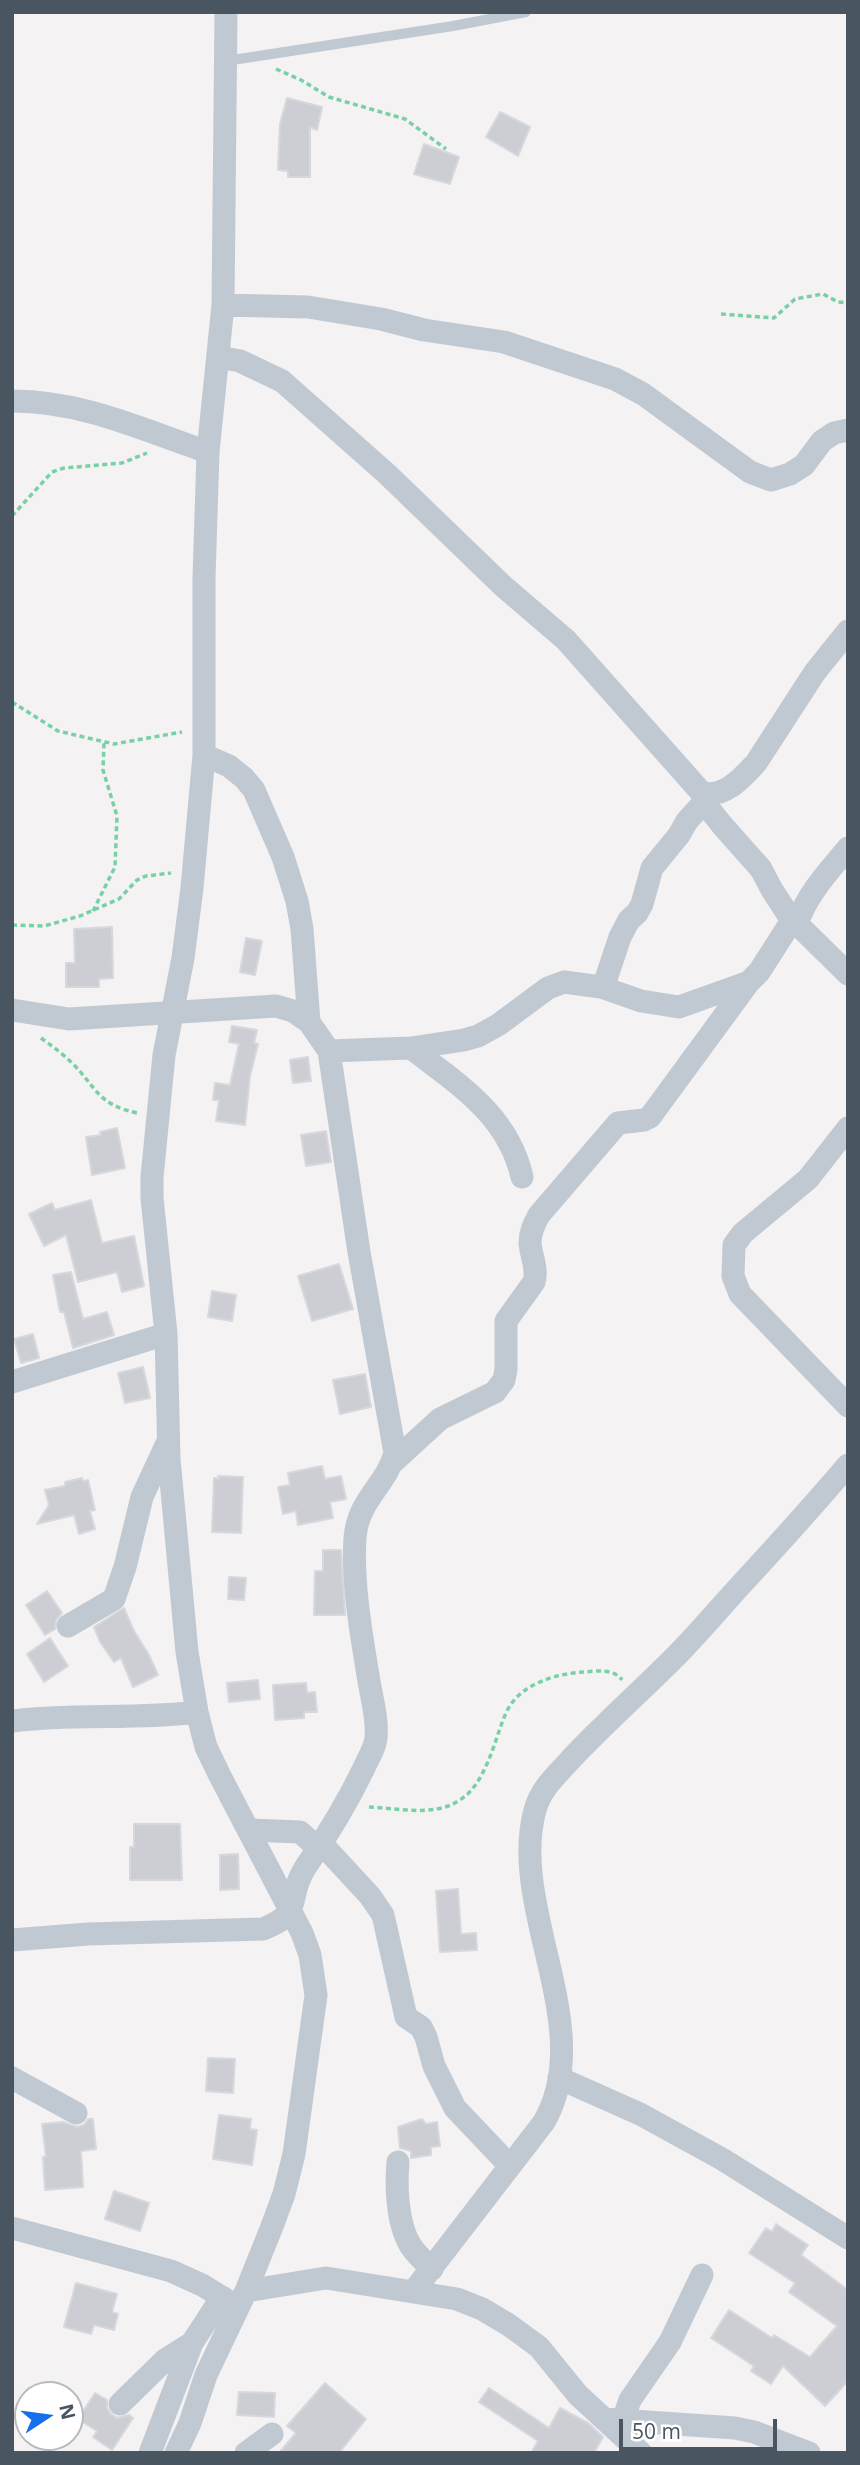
<!DOCTYPE html>
<html>
<head>
<meta charset="utf-8">
<style>
  body { margin:0 }
  #map { position:relative; width:860px; height:2465px; overflow:hidden; background:#f4f2f2; font-family:"Open Sans",sans-serif }
  canvas { display:block }
  .frame { position:absolute; inset:0; border:14px solid #495561; pointer-events:none }
  .north { position:absolute; left:14px; top:2381px; width:70px; height:70px; box-sizing:border-box; background:#fff; border:2px solid #b6bbc0; border-radius:50%; rotate:77deg; font-size:19px; font-weight:700; line-height:28px; text-align:center; color:#495561 }
  .north::after { content:''; display:block; margin:auto; width:24px; height:32px; background:#1670eb; clip-path:polygon(50% 0,100% 100%,50% 72%,0 100%) }
  .scale { position:absolute; left:619px; top:2419px; width:158px; height:32px; box-sizing:border-box; border:4px solid #495561; border-top:0; padding-left:9px; font-size:21px; line-height:24px; white-space:nowrap; color:#495561; -webkit-text-stroke:5px #fff; paint-order:stroke }
</style>
</head>
<body>
<div id="map">
<canvas width="860" height="2465"></canvas>
<div class="frame"></div>
<div class="north">N</div>
<div class="scale">50 m</div>
</div>
<script>
const context = document.querySelector('canvas').getContext('2d');
context.lineJoin = 'round';
function fillPath(path, color) { context.fillStyle = color; context.fill(path, 'evenodd'); }
function trace(path, color, width, dash) { context.strokeStyle = color; context.lineWidth = width; context.lineCap = dash ? 'butt' : 'round'; context.setLineDash(dash || []); context.stroke(path); }
const building = new Path2D(`
  M287 98 322 107 317 130 310 127V177H288V171L278 170 280 124Z
  M500 112 530 127 518 156 486 137Z
  M424 144 459 157 450 184 414 174Z
  M112 927 113 978 99 979V987H66V963H75L74 929Z
  M246 938 262 941 255 975 240 972Z
  M232 1026 257 1030 254 1043 258 1044 250 1076 245 1125 216 1121 219 1100H213L215 1083 230 1085 239 1044 229 1042Z
  M308 1057 311 1081 293 1083 290 1060Z
  M117 1128 125 1168 92 1175 86 1137 101 1135 100 1132Z
  M326 1131 331 1162 306 1166 301 1135Z
  M91 1200 102 1243 134 1236 144 1286 122 1292 117 1272 78 1282 66 1235 44 1246 29 1214 52 1203 55 1210Z
  M339 1264 353 1309 312 1321 298 1276Z
  M71 1272 83 1319 107 1312 114 1335 73 1348 64 1312H60L53 1275Z
  M212 1291 236 1295 232 1321 208 1317Z
  M33 1334 39 1358 21 1363 14 1339Z
  M143 1367 150 1398 125 1403 118 1373Z
  M365 1374 371 1407 340 1414 333 1380Z
  M322 1466 325 1479 341 1476 346 1499 330 1502 333 1518 298 1525 296 1511 283 1514 278 1487 290 1485 288 1473Z
  M218 1476 243 1477 241 1533 212 1532 214 1478 219 1479Z
  M82 1478 83 1481 88 1480 95 1510 90 1511 95 1529 79 1534 74 1515 37 1524 49 1505 45 1490 65 1486V1482Z
  M323 1550H341L345 1615H314L315 1571H323Z
  M229 1577 246 1578 244 1600 228 1599Z
  M47 1591 62 1613 56 1620 55 1629 45 1635 26 1605Z
  M124 1608 134 1631 149 1655 158 1675 133 1687 121 1658 114 1662 100 1642 94 1627Z
  M50 1638 68 1666 44 1682 27 1654Z
  M258 1680 260 1699 229 1702 227 1683Z
  M306 1683 307 1693 315 1692 317 1712H304V1718L275 1720 273 1685Z
  M134 1824H180L182 1880H130V1847H134Z
  M238 1854 239 1889 220 1890V1855Z
  M458 1889 461 1934 476 1933 477 1950 440 1952 436 1891Z
  M208 2058 235 2059 233 2093 206 2091Z
  M219 2115 251 2119 250 2129 257 2130 252 2165 213 2159Z
  M88 2119H93L96 2149 81 2151 83 2187 45 2190 43 2157H46L42 2124 63 2122 77 2127 84 2125Z
  M422 2119 426 2124 437 2122 440 2146 431 2147V2155L411 2158V2151L400 2148 398 2127Z
  M114 2191 149 2203 140 2231 105 2219Z
  M776 2224 808 2245 801 2255 848 2290V2381L825 2406 783 2366 771 2384 751 2371 754 2366 711 2338 729 2310 772 2338 774 2335 810 2357 837 2326 789 2292 795 2283 749 2253 766 2228 772 2232Z
  M76 2283 117 2294 112 2312 118 2314 114 2330 94 2325 91 2334 64 2327Z
  M325 2383 366 2419 339 2453H279L296 2433 287 2426Z
  M489 2388 549 2428 560 2408 588 2423 603 2437 594 2453H531L538 2441 479 2402Z
  M239 2392 275 2393 274 2417 237 2415Z
  M95 2393 107 2400V2408L111 2414 117 2418 129 2415 133 2418 112 2450 93 2437 97 2431 78 2419Z`);
const path = new Path2D(`
  M276 69 301 80 329 97 405 119 446 149
  M721 314 774 318 795 299 823 294 838 302 848 303
  M12 516 52 472 64 468 122 463 147 453
  M12 702 58 731 114 744 182 732
  M93 911 115 867 117 816 103 770 104 743
  M12 925 44 926 80 916 119 899 137 880 146 876 171 873
  M41 1038C52 1046 63 1054 72 1063 98 1089 97 1104 137 1113
  M369 1807C396 1808 434 1817 458 1801 471 1794 479 1781 485 1768 494 1750 498 1731 506 1713 519 1684 555 1674 583 1672 597 1671 613 1668 622 1680`);
const lane = new Path2D(`
  M226 61 453 26 526 12`);
const street = new Path2D(`
  M223 305 308 307 381 319 424 330 504 342 615 379 643 394 750 472 771 480 790 474 804 465 822 441 834 433 848 430
  M219 357 240 361 282 381 387 474 503 586 566 640 701 792C723 800 742 778 756 763L815 672 848 631
  M12 401C83 401 143 430 208 452
  M204 755 229 766 244 778 254 790 283 857 297 901 302 929 309 1022
  M701 792 710 810 722 825 761 869 772 890 789 916 848 974
  M797 924C807 894 828 872 848 848
  M601 987 605 982 620 937 629 920 637 913 642 904 652 868 679 835 687 821 705 801
  M12 1010 69 1019 276 1006 293 1011 309 1022 329 1051 359 1252 395 1453C386 1486 358 1499 355 1538 352 1581 361 1633 368 1675 371 1696 378 1718 376 1738 375 1749 368 1758 364 1768 347 1803 327 1836 305 1868 285 1899 306 1912 263 1929L88 1934 12 1940
  M411 1048C459 1085 508 1115 522 1177
  M329 1051 411 1048 464 1040 478 1036 498 1025 548 988 564 982 601 987 641 1001 679 1007 749 982 759 972 793 919
  M848 1128 808 1179 743 1233 734 1245 733 1276 740 1294 848 1406
  M12 1382 166 1334
  M392 1463 440 1419 495 1392 504 1380 506 1369V1321L534 1282C538 1269 531 1256 530 1243 530 1232 534 1224 539 1215L618 1123 644 1120 650 1117 749 982
  M68 1626 114 1599 125 1567 142 1497 168 1441
  M12 1721C73 1713 135 1720 197 1712
  M249 1830 300 1832 319 1849
  M322 1844 370 1896 383 1915 406 2017 421 2027 426 2037 434 2066 455 2108 510 2166
  M12 2078 76 2113
  M559 2078 640 2114 722 2159 848 2238
  M398 2162C396 2185 397 2217 407 2239 412 2251 423 2260 432 2269
  M12 2228 171 2271 202 2285 238 2307
  M246 2291 326 2278 457 2299 482 2309 509 2325 539 2347 578 2395 641 2453
  M413 2292 544 2122C598 2028 508 1908 535 1810 541 1788 557 1775 571 1759 604 1724 640 1692 674 1658 696 1636 717 1611 738 1588 775 1548 812 1507 848 1465
  M120 2404 165 2360 192 2343
  M604 2419 735 2428 754 2432 809 2453
  M623 2420 630 2400 670 2342 702 2275
  M150 2453 192 2343 222 2297
  M176 2453 190 2423 206 2375 246 2291 271 2229 284 2194 294 2154 316 1995 310 1955 302 1933 220 1776 206 1747 197 1712 187 1652 169 1459 166 1334 152 1198V1177L164 1055 183 958 192 888 204 755V578L208 452 223 305 226 12
  M246 2453 272 2434`);
fillPath(building, '#ccced4');
trace(building, '#d6d8dd', 2);
trace(path, '#78d1a6', 3.5, [5, 3.5]);
trace(lane, '#c0c9d2', 10);
trace(street, '#c0c9d2', 23);
</script>
</body>
</html>
